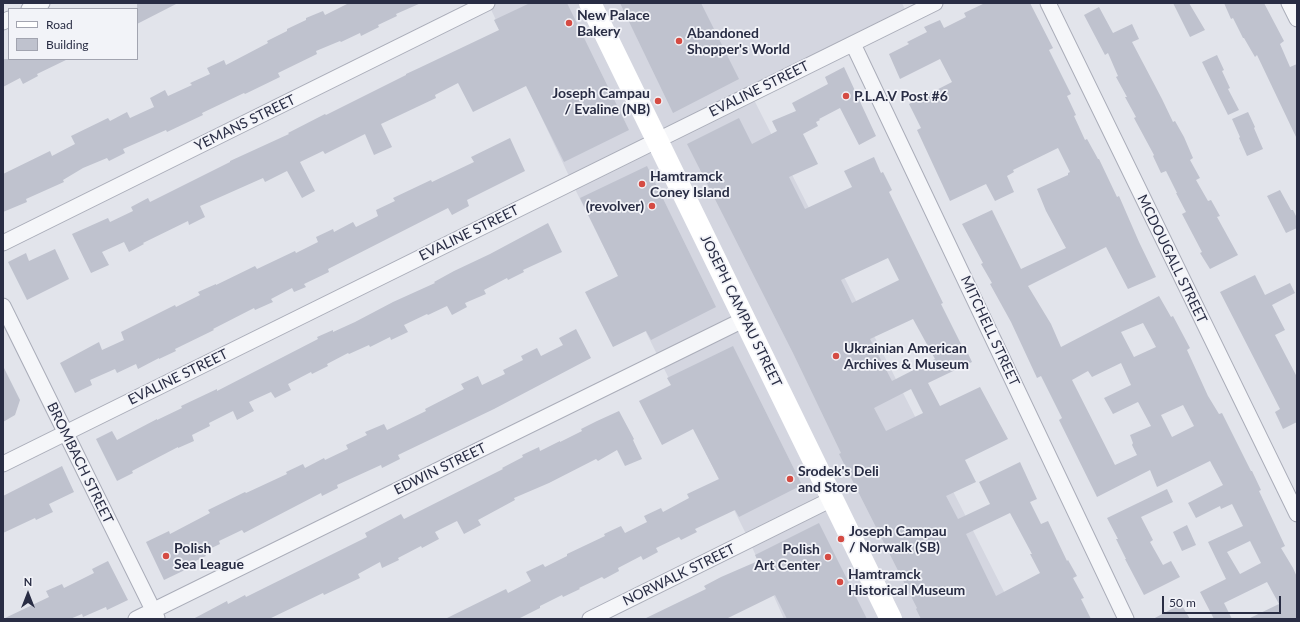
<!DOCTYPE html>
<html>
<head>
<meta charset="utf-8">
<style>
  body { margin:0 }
  #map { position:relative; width:1300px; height:622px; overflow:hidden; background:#e2e4eb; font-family:Lato,sans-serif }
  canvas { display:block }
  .frame { position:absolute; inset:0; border:4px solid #292d44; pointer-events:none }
  .legend { position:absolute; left:8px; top:8px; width:130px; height:52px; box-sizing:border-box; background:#f2f3f8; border:1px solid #a2a4b0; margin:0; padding:5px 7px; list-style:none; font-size:12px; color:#292d44 }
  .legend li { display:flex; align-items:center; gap:8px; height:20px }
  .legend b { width:20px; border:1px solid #a2a4b0 }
  .north { position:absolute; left:8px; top:574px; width:40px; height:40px; -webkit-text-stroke:3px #f2f3f8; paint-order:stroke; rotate:0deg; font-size:11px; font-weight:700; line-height:16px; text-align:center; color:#292d44 }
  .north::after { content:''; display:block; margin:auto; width:14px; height:18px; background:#292d44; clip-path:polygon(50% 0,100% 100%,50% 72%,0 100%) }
  .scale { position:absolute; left:1162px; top:596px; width:119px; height:18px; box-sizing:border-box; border:2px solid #292d44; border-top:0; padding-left:5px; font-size:12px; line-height:14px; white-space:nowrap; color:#292d44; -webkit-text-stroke:3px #f2f3f8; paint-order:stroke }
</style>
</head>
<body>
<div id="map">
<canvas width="1300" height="622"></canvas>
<div class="frame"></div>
<ul class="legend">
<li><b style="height:5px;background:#fff"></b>Road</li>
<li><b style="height:11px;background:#bfc2ce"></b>Building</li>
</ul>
<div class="north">N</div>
<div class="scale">50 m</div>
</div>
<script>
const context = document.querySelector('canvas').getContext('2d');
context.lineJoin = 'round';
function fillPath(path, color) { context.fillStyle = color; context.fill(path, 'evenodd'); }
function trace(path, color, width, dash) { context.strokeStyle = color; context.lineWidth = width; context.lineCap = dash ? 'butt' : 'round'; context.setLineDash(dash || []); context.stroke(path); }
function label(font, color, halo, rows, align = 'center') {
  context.font = font + ' Lato,sans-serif'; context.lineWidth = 3.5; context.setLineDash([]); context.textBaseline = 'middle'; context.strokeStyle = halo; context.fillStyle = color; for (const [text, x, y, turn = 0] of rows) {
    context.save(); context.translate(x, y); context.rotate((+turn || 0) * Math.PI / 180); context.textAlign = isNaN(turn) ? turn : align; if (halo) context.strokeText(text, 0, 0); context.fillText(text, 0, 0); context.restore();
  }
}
const built = new Path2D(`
  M488 3H902L908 16 751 94 1018 619H784L748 538 576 191Z`);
const building = new Path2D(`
  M137 3H178L137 24Z
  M349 3H421L396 14 397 16 378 25 379 27 361 36 360 33 341 42 340 41 316 51 317 54 278 73 280 77 245 94 244 93 202 113 203 115 167 132 166 130 123 149 125 153 109 161 107 158 83 168 63 180 64 182 26 199 27 202 3 212V174L50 151 52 156 75 144 71 136 108 118 110 121 127 112 130 118 154 107 150 98 165 90 168 96 192 85 190 83 210 74 207 68 224 60 226 65 268 43 267 41 287 31V29L306 20V18L323 11 325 15Z
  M530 3H567L629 130 564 162 526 86 473 112 458 83 435 95 436 98 381 124 392 147 374 155 365 134 325 154 323 151 300 162 315 191 302 198 287 171 265 182 263 178 200 206 205 217 189 225 188 221 143 243 144 244 129 252 124 242 102 252 109 265 91 273 72 234 108 218 110 222 133 211 131 207 148 198 150 202 230 162V161L289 134 288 133 325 114 326 115 406 75V74L419 68 499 30 494 20Z
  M620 3H701L739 79 673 113Z
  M985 3H1030L1053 48 1049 50 1071 94 1067 96 1076 115 1074 116 1085 140 1087 139 1098 159H1099L1117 197 1119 196 1139 242 1156 277 1128 289 1106 247 1028 286 1051 324 1061 347 1159 296 1171 317 1173 316 1190 348 1187 350 1208 396 1219 414 1222 413 1251 471H1252L1261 490 1259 491 1285 546 1281 548 1293 568 1297 577V619H1248L1279 604 1267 582 1224 603 1232 619H1214L1200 592 1226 579 1208 542 1243 526 1232 504 1221 509 1220 506 1196 518 1188 503 1223 485 1210 461 1157 487 1150 470 1097 497 1059 420 1062 418 1041 376 1037 378 1011 322 990 284 992 283 981 264 983 263 962 224 992 210 1021 269 1066 248 1046 211 1037 189 1068 175V173L1070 172 1058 148 1013 170 1014 172 1007 176 1014 192 995 201 986 184 950 201 917 130 921 128 909 104 952 82 940 59 900 79 889 54 909 44 907 42 927 32 924 27 940 20 944 28 966 17 964 13ZM1143 323 1156 347 1134 357 1121 332ZM1121 363 1131 385 1104 398 1113 414 1138 402 1151 426 1130 435 1133 443 1132 445 1137 455 1115 465 1072 380 1088 371 1092 377ZM1183 405 1194 426 1172 437 1161 415ZM1250 541 1261 563 1240 574 1227 552Z
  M1173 3H1189L1205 30 1190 37Z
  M1224 3H1264L1284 41 1280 44 1290 67 1297 64V139L1257 55 1255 57 1244 38H1243L1233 18 1231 19Z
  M1099 7 1113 33 1132 24 1139 39 1132 42 1162 99 1173 122 1175 121 1184 137 1193 158 1190 160 1200 178 1196 180 1208 201 1211 200 1220 216 1217 217 1238 255 1210 269 1200 253 1202 252 1182 214 1186 212 1176 193H1177L1166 171 1161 173 1153 156 1154 155 1134 118 1136 117 1125 97H1127L1116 77 1118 76 1108 53 1105 55 1084 15Z
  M1217 55 1224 70 1222 71 1230 88 1228 89 1239 110 1228 115 1202 62Z
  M3 59H68L37 74 38 76 23 84 20 78 3 87Z
  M844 67 876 136 859 145 840 108 819 119 820 120 816 122 818 126 803 134 818 164 789 177 805 209 852 187 844 171 874 157 881 173 883 172 892 190 889 192 943 303 941 304 962 346 964 345 972 362 928 383 940 406 980 387 1008 439 965 460 976 482 946 496 958 519 990 504 979 482 1020 462 1037 499 1030 502 1041 524 1048 521 1067 561 1068 560 1077 576 1073 578 1084 598 1081 599 1091 619H921L916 609 917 608 839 454 841 453 793 353 687 144 739 118 752 144 777 131 772 121 796 111 792 103 828 84 825 77ZM888 258 899 280 852 303 841 280ZM913 319 935 359 892 381 870 339ZM911 389 923 413 886 431 874 408ZM1010 513 1032 554H1030L1040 573 996 596 966 534Z
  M1248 112 1255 127 1254 128 1263 149 1247 156 1239 138 1240 137 1232 119Z
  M510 138 525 171 467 200 469 206 452 215 448 208 328 269 329 272 304 284 306 287 294 292 292 288 271 299 273 302 255 310 254 308 213 329 214 330 175 349 176 351 159 359V358L138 369 136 364 117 373 115 369 90 380 92 385 75 393 60 363 99 342 102 350 124 340 121 332 175 305 176 307 200 295 198 292 216 284V285L255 266 257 269 295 251 296 253 318 242 316 237 333 229 334 232 353 222 356 227 378 216 376 210 395 201 393 198 431 180 432 182 474 162 471 157Z
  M647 166 716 307 651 340 646 331 613 347 585 292 618 276 580 198Z
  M1280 190 1291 210H1293L1297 218V228L1286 233 1267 196Z
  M548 223 562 252 523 270 524 272 508 280 507 278 484 290 486 294 465 303 467 307 452 315 447 306 428 315 427 314 404 325 408 332 391 340 390 337 370 347 369 345 349 354 348 353 327 364 328 366 312 374 311 372 288 384 291 390 275 398 271 392 249 402 254 411 237 420 233 411 209 423 210 426 192 435 194 441 178 448V447L132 471 133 473 117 481 96 439 112 431 117 440 157 419V420L182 408 181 406 217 389V391L318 339 317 337 333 330V332L355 322 393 302 435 283 434 282 454 271 490 254Z
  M55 249 69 279 27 300 8 262 26 253 29 261Z
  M1255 275 1265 295 1290 283 1295 293 1272 305 1285 330 1275 335 1297 377V422L1283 429 1275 412 1280 409 1220 292Z
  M576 329 591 358 494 409 398 455 400 459 382 468 381 465 337 485 338 488 322 496 321 493 244 533 242 530 219 541 220 544 203 552 206 556 185 566 187 569 164 580 146 542 169 531 170 534 210 513 208 510 245 492 246 493 287 474 286 472 303 464 305 468 324 458 325 460 348 449 346 445 367 435 365 432 384 424 387 430 426 411 425 409 464 389 461 384 478 376 482 385 505 374 503 370 523 360 521 356 537 348 541 356 563 345 559 338Z
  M733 346 802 485 739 517 735 510 695 529 697 532 681 540 679 537 656 548 658 552 643 560 641 556 618 568 619 571 604 579 602 577 579 588 580 589 563 597 562 595 540 606V608L518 619H445L506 589 508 593 531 581 526 572 543 564 545 567 567 556V554L605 536 604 534 621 526 625 533 647 522 644 516 661 508 663 512 689 498 687 494 719 479 693 429 662 445 639 401 671 385 667 378Z
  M3 366 20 400 15 415 3 422Z
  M619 411 634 439 633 440 642 459 625 466 617 450 598 461 596 459 549 483 514 498 515 500 478 520 481 525 464 534 457 521 435 532 439 539 422 548 421 546 398 558 399 560 382 568 380 562 358 574 360 578 324 595 323 593 269 619H193L227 601 228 604 245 595 246 597 367 537 365 533 401 514 404 519 503 469 502 468 523 457 522 455 539 447 540 451 560 441V442L582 431 581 429 597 421Z
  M62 466 74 492 49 504 53 512 36 520 35 518 3 533V496Z
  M1167 489 1173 502 1141 517 1153 540 1150 542 1163 565 1171 561 1180 577 1144 595 1125 559H1126L1116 539H1118L1107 518Z
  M819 523 867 619H787L775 595 726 619H644L706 589 704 586 721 577 758 561 755 555Z
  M1187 525 1196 545 1182 551 1173 532Z
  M108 561 128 600 107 610 106 607 83 617 82 614 70 619H3L49 597 46 591 62 584 64 588 94 573 92 569Z
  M1181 604 1190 619H1153Z`);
const street = new Path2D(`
  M1048 3 1297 514
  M1289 3 1297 19
  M29 9 42 3
  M3 22 9 19
  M853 44 1126 619
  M3 243 487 3
  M3 306 157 618
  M3 464 935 3
  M136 619 745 319
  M590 619 832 499`);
const secondary = new Path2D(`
  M590 3 891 619`);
const markers = [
  [569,23,4,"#d54b43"],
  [679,41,4,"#d54b43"],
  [846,96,4,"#d54b43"],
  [658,101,4,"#d54b43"],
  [642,184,4,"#d54b43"],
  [652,206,4,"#d54b43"],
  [836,356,4,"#d54b43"],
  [790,479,4,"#d54b43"],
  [841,539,4,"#d54b43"],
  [166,556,4,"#d54b43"],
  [828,557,4,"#d54b43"],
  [840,582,4,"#d54b43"]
];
const poiNames = [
  ["New Palace",577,15],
  ["Bakery",577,31],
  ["Abandoned",687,33],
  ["Shopper's World",687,49],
  ["Joseph Campau",650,93,"right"],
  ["/ Evaline (NB)",650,109,"right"],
  ["P.L.A.V Post #6",854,96],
  ["Hamtramck",650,176],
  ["Coney Island",650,192],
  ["(revolver)",644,206,"right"],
  ["Ukrainian American",844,348],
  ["Archives & Museum",844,364],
  ["Srodek's Deli",798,471],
  ["and Store",798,487],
  ["Joseph Campau",849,531],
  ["/ Norwalk (SB)",849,547],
  ["Polish",174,548],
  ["Sea League",174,564],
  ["Polish",820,549,"right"],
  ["Art Center",820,565,"right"],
  ["Hamtramck",848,574],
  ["Historical Museum",848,590]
];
const streetNames = [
  ["EVALINE STREET",759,89,-26],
  ["YEMANS STREET",245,123,-26],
  ["EVALINE STREET",469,233,-26],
  ["MCDOUGALL STREET",1172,259,64],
  ["JOSEPH CAMPAU STREET",741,311,64],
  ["MITCHELL STREET",990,331,65],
  ["EVALINE STREET",178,377,-26],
  ["BROMBACH STREET",80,463,64],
  ["EDWIN STREET",440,469,-26],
  ["NORWALK STREET",679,575,-26]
];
fillPath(built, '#d4d6e0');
fillPath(building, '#bfc2ce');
trace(street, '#aaadb9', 17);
trace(street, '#f5f6f9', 15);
trace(secondary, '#fff', 22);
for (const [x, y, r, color] of markers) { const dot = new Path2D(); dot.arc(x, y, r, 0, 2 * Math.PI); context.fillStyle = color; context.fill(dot); trace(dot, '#f2f3f8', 1.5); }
label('bold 14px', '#292d44', '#f2f3f8', poiNames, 'left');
label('14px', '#292d44', '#f2f3f8', streetNames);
</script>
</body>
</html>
